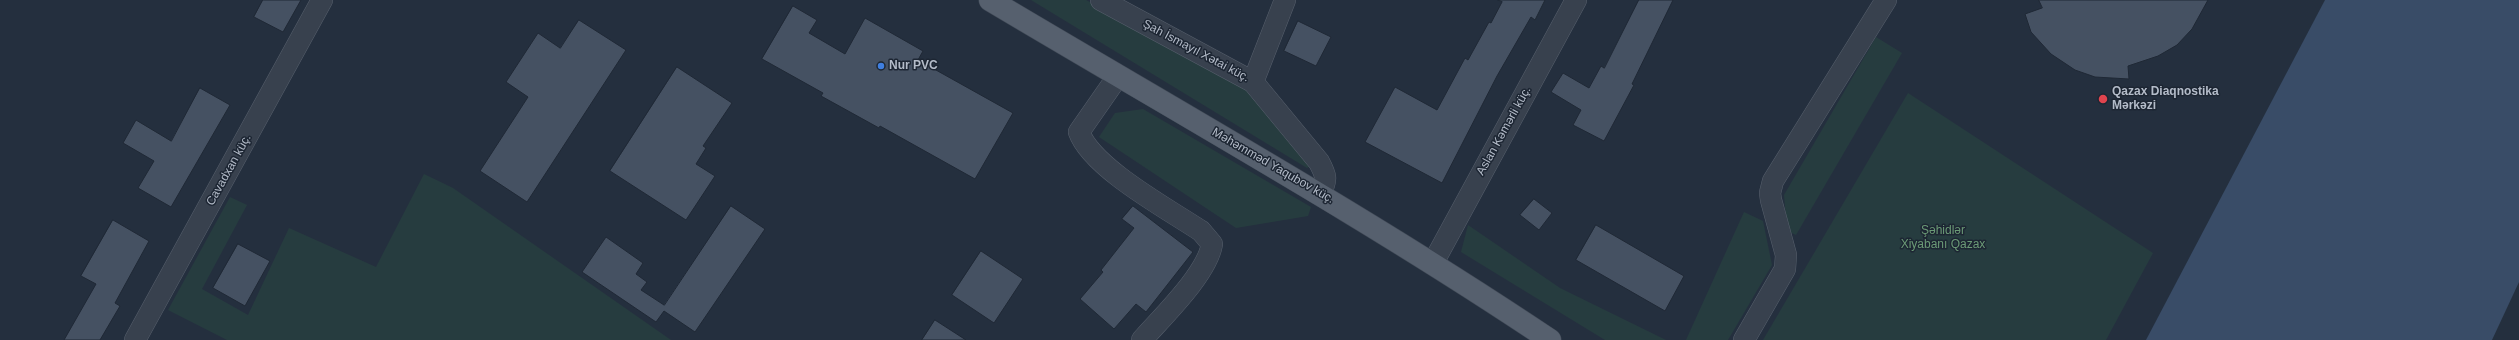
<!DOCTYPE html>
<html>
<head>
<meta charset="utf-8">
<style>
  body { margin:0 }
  canvas { display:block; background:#242f3e }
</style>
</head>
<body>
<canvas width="2519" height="340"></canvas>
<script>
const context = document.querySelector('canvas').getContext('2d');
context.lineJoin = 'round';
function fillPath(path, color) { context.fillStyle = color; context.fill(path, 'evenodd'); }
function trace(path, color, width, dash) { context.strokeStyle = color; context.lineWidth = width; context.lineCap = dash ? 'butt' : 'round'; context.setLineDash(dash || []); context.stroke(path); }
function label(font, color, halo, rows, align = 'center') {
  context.font = font + ' Helvetica,sans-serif'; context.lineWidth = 3; context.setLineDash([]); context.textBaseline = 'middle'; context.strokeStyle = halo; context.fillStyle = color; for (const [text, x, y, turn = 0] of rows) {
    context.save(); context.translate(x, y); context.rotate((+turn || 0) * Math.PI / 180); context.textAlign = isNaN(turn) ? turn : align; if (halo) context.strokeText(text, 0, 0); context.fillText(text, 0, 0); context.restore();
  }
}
const green = new Path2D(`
  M1031 0H1086L1247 85 1312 165 1307 168Z
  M1876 37 1902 53 1796 235 1787 231 1784 195Z
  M1908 93 2153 253 2106 340H1763Z
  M1143 109 1311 207 1308 216 1236 228 1099 137 1115 113Z
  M424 174 453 188 671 340H227L168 310 230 197 247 205 202 289 248 315 289 228 376 267Z
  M1744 212 1763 221 1772 265 1728 340H1686Z
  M1468 225 1560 288 1666 340H1605L1461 252Z`);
const water = new Path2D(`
  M2325 0H2519V282L2492 340H2146Z`);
const building = new Path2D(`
  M263 0H301L283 32 254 17Z
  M1498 0H1545L1535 20 1531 17 1497 76 1442 183 1365 142 1395 87 1437 110 1465 58 1468 60 1489 22 1491 23 1502 2Z
  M1639 0H1673L1632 84 1634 85 1604 141 1573 125 1581 110 1551 92 1563 73 1589 88 1601 66 1604 68Z
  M2039 0H2208L2192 29 2177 45 2158 56 2128 66 2129 79 2095 77 2075 70 2051 54 2031 32 2025 14 2042 8Z
  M793 6 817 20 809 33 845 54 865 18 923 51 918 60 1013 113 975 179 880 126 879 128 821 96 823 93 762 59Z
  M579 20 626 50 527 202 480 171 528 97 506 82 538 33 560 48Z
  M1298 21 1331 37 1316 66 1284 51Z
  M677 67 732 103 703 146 706 148 696 164 715 176 686 220 610 171Z
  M200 88 230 105 171 207 138 188 154 161 123 143 136 120 171 141Z
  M1534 199 1552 213 1539 230 1520 215Z
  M731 206 765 229 695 332 664 311 656 322 582 272 606 237 643 263 636 274 647 282 641 290 664 305Z
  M1133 206 1193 252 1146 312 1136 304 1114 329 1080 299 1103 272 1101 270 1134 228 1122 219Z
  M113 220 149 241 115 303 120 306 100 340H64L96 284 81 276Z
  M1596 225 1684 276 1665 311 1576 260Z
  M238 244 270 261 245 306 213 288Z
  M981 251 1023 279 994 323 952 295Z
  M935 320 966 340H922Z`);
const minor = new Path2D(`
  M1101 0 1253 82 1319 162C1326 175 1328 180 1320 193
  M1118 76 1079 132C1092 168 1168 209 1201 231L1212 244C1207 274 1163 316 1142 340
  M1253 82 1285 0
  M1433 263 1576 0
  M135 340 322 0
  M1744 340 1785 269 1786 255 1771 200 1770 193 1773 181 1886 0`);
const major = new Path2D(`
  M990 0C1178 112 1368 218 1550 340`);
const markers = [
  [881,66,4,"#3f7fe0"],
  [2103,99,5,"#e0444e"]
];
const streetNames = [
  ["Şah İsmayıl Xətai küç.",1196,51,28],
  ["Aslan Kəmərli küç.",1504,131,-61],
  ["Məhəmməd Yaqubov küç.",1273,166,30],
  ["Cavadxan küç.",229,170,-61]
];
const poiNames = [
  ["Nur PVC",889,66],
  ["Qazax Diaqnostika",2112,92],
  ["Mərkəzi",2112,106]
];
const parkNames = [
  ["Şəhidlər",1943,231],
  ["Xiyabanı Qazax",1943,245]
];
fillPath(green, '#263c3f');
fillPath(water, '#394c67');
fillPath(building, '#455162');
trace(building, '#1f2835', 1);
trace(minor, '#565f6c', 22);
trace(major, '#414a57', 23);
trace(minor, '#38414e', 21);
trace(major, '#56606e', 22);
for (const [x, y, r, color] of markers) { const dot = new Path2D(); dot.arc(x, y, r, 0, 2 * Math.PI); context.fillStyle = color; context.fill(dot); trace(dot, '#1d2633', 1.5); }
label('12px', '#b4bcc9', '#1d2633', streetNames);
label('bold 12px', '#b4bcc9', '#1d2633', poiNames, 'left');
label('12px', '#6b9a76', '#1d2633', parkNames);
</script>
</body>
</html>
